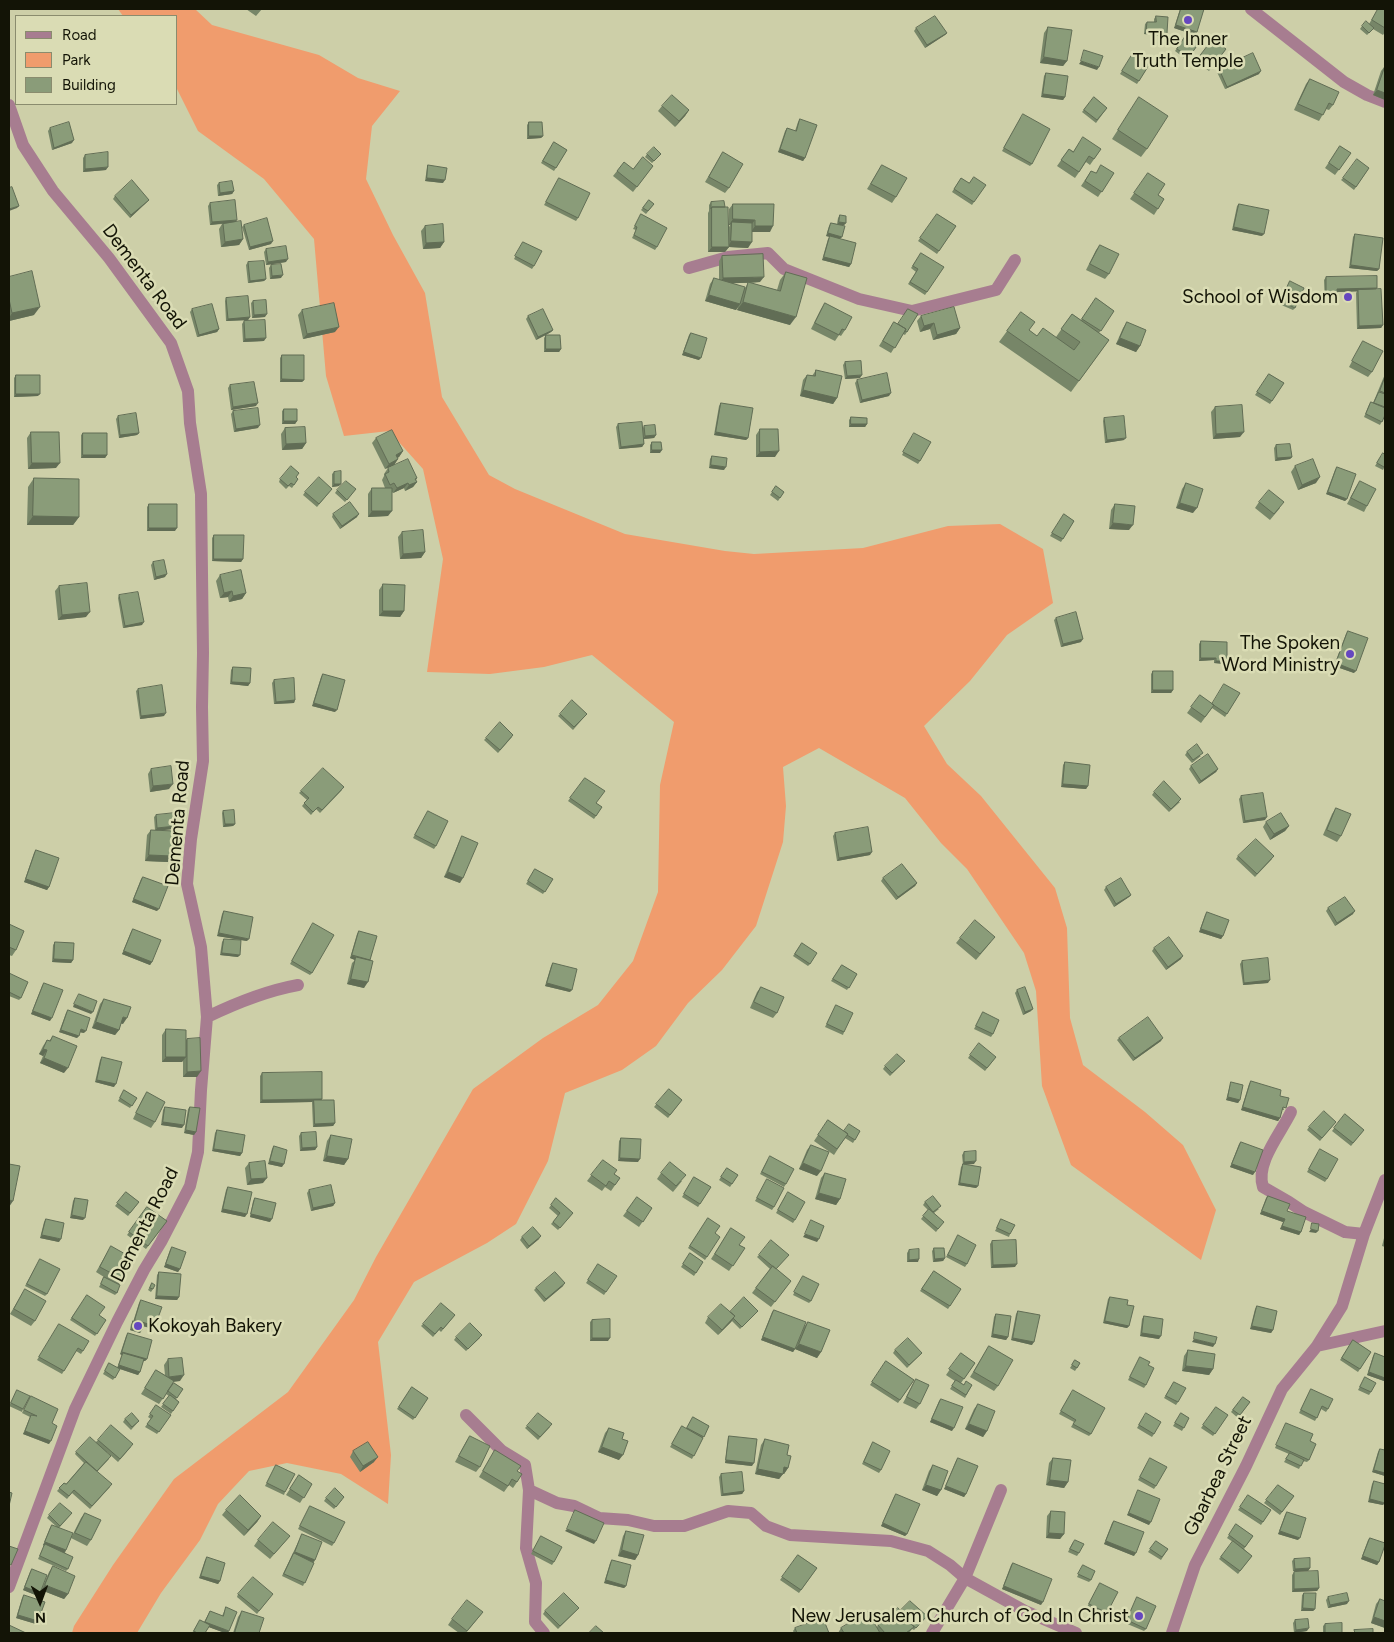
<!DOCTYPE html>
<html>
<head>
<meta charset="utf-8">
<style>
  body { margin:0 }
  #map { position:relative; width:1394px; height:1642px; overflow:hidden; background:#cdcfa8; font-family:Figtree,sans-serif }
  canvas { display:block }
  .frame { position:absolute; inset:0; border:10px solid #131406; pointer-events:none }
  .legend { position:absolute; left:15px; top:15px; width:162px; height:90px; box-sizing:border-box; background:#dadcb4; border:1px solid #8a8c6e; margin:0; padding:6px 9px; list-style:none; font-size:15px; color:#131406 }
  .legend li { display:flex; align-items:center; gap:10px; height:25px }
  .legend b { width:25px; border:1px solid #8a8c6e }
  .north { position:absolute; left:15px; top:1577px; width:50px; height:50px; -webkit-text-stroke:4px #dadcb4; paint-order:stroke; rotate:178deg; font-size:14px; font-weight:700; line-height:20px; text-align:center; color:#131406 }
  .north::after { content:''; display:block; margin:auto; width:18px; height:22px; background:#131406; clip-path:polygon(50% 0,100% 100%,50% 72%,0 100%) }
</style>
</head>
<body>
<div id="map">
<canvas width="1394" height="1642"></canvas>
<div class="frame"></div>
<ul class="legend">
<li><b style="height:6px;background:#a77d90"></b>Road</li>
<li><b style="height:14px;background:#f09c6d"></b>Park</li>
<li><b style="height:14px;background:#8a9c79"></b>Building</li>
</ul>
<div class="north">N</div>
</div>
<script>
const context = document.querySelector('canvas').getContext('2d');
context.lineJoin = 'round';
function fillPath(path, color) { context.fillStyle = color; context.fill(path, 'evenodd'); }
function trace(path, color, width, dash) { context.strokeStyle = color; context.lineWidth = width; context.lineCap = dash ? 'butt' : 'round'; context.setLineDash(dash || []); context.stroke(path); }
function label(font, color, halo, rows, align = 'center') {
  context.font = font + ' Figtree,sans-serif'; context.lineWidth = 5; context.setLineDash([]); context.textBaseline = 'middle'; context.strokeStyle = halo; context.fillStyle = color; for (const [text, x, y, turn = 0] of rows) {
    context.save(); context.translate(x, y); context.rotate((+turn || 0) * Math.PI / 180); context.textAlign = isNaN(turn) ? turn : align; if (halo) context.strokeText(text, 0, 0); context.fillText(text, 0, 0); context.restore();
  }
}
const green = new Path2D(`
  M118 9H195L212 25 319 55 358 78 400 91 372 126 366 179 393 235 425 293 442 397 489 475 515 489 625 534 725 551 754 554 863 548 948 526 1000 524 1043 549 1053 603 1007 635 970 681 924 726 947 764 981 796 1055 888 1067 928 1070 1018 1083 1065 1145 1112 1183 1145 1216 1210 1201 1260 1071 1165 1042 1086 1036 991 1024 953 967 869 941 843 905 798 819 748 783 767 786 806 783 842 756 926 722 970 688 1003 656 1046 622 1070 565 1093 548 1161 516 1224 487 1243 414 1282 378 1342 391 1455 388 1504 341 1474 287 1463 249 1471 218 1504 200 1540 161 1593 137 1633H72L74 1626 113 1565 174 1479 288 1392 354 1300 376 1257 473 1089 543 1038 598 1005 633 961 658 892 660 785 674 722 592 655 544 667 490 674 427 672 443 559 423 469 389 431 344 436 326 376 314 239 264 179 198 131 176 87V16H123Z`);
const minor = new Path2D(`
  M1251 9 1344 82 1367 95 1385 102
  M9 105 23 145 53 191 109 258 171 343 188 391 190 423 201 494 203 653 202 707 203 761 191 839 187 884 201 947 207 1017 201 1090 198 1152 190 1186 161 1242 144 1270 117 1322 75 1409 9 1587
  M689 268 728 257 768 253 784 269 859 299 912 311 996 290 1015 260
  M207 1017C236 1003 265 991 298 985
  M1291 1112C1281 1133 1255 1163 1263 1187L1289 1202 1304 1212 1345 1232 1364 1234
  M1385 1180 1364 1234 1342 1306 1317 1346 1385 1331
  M466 1415 502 1451 525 1465 529 1490 526 1548 536 1583 535 1622 544 1633
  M529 1490 557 1503 574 1506 599 1518 628 1520 654 1526H684L728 1511 751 1513 766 1526 790 1535 891 1541 928 1551 950 1565 965 1578 1025 1611 1076 1633
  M932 1633 965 1578 1001 1490
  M1172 1633 1195 1565 1246 1466 1282 1389 1317 1346`);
const wall = new Path2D(`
  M246 9H262L256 16Z
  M1180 9H1204L1195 35 1174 28Z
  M1378 9H1385V32L1383 35 1373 29 1367 35 1360 29 1362 26 1369 24Z
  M1156 16 1167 33 1165 36 1144 34 1145 24 1147 22H1154V19Z
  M1048 27 1067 61 1063 66 1040 63 1044 33Z
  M916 28 947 33 945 35 925 48 914 31Z
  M1187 34 1199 43 1187 60 1175 51Z
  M1213 39 1226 49 1209 71 1196 61Z
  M1132 55 1149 65 1137 84 1120 74Z
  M1385 66V100L1373 95 1381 71Z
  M1219 69 1259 74 1225 89 1217 72Z
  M1046 73 1065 97 1063 100 1041 97 1044 76Z
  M1310 79 1333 105 1329 110 1326 109 1319 121 1294 110 1306 84Z
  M1094 97 1107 108 1096 123 1082 112Z
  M1139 97 1147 149 1141 157 1112 139Z
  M662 106 689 110 685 116 675 127 658 111Z
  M1021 117 1032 164 1030 166 1002 151Z
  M800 119 805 158 803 161 778 152 785 131 787 128 795 131 798 122Z
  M529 122 543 136 541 138 527 139V125Z
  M50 128 72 143 52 150 48 131Z
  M554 142 567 150 554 171 541 163Z
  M1340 146 1351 153 1335 175 1325 168Z
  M1069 149 1073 151 1101 149 1090 165 1086 162 1075 178 1057 166Z
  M723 152 729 188 725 193 705 182Z
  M647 154H661L652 163 645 157Z
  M85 155 106 170 83 172V158Z
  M428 165 443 183 425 181 427 168Z
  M882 165 896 197 892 203 867 189Z
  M653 166 633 192 613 176 617 171Z
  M1369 168 1354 190 1341 180 1343 178Z
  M1091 171 1095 173H1114L1098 197 1081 186Z
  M1148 173 1158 195 1164 199 1154 215 1130 199Z
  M559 178 578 218 576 221 544 205Z
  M961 178 969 183 974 202 972 205 952 192Z
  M219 183 234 191 232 194 218 196 217 185Z
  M115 196 149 200 147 202 130 218 113 199Z
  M649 200 654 204 646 214 641 210Z
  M711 202 724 207 729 227 730 225H729V209L733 204 770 232H752L748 248 729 247 725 252H708V213L709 211V205Z
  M210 203 236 222 243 239 239 245 221 247 219 229 222 224 210 225 208 206Z
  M1239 204 1262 236 1232 230 1237 206Z
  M641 214 657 247 655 250 632 238 636 230 633 229Z
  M937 214 956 226 937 254 918 241Z
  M840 215 846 223 844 225H839L840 239 851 264 849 267 822 260 828 239 830 237 826 236 829 226 831 223 837 224 838 218Z
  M244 225 271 244 249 250 242 227Z
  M425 226 444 242 440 248 423 249 421 231Z
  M1355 234 1379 269 1377 271 1349 268 1353 237Z
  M523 242 534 266 532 269 514 259Z
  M1100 245 1109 274 1105 279 1086 270 1096 250Z
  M266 249 286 262 266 265 264 252Z
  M921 253 927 292 925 295 908 284 916 272 911 268Z
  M722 256 760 282 750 283 777 290 780 280 786 272 790 325 737 310 738 307 736 310 705 301 710 284 714 278 719 280V261ZM732 283H748L745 288Z
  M248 262 266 279 264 281 248 283 246 265Z
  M271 265 281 278 270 279 269 268Z
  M9 277 34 315 9 321Z
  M1326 277 1376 289 1383 325 1381 328 1357 329 1356 293 1357 291 1338 292V302L1336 305H1325L1324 280Z
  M1290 281 1295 308 1293 310 1279 304Z
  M226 298 250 317 248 320 226 321 225 301Z
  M1096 298 1114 311 1099 333 1109 340 1071 392 999 342 1021 312 1029 330 1037 336 1056 337 1072 314 1081 320Z
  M253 301 265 317 252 318 251 303Z
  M825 303 845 330 841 336 839 335 835 341 811 329 821 309Z
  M192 309 219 329 217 332 197 337 190 312Z
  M302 310 335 332 303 339 298 315Z
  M918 314 905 335 903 334 891 353 879 346 894 322 898 324Z
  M528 316 553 330 551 332 546 335 561 349 559 352H544V338L546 335 536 340 526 319Z
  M921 316 960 328 956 334 933 340 930 329 920 332 917 321Z
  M244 321 264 341 243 342 242 324Z
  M1127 322 1140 346 1136 352 1116 344 1123 328Z
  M691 333 699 360 682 355 689 335Z
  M1363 341 1372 372 1368 377 1349 367 1360 346Z
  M282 355 304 380 302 382H280V358Z
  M845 362 860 378 845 379 843 365Z
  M816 370 837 398 833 404 800 396 803 380 807 375 812 376Z
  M1269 374 1284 383 1270 404 1255 395Z
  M1385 374V415L1380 425 1364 417 1369 405 1371 402 1373 403Z
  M16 375 38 396 14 397V378Z
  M857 380 889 396 860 403 855 383Z
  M230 385 256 406 231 410 228 388Z
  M721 403 748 438 746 440 714 435 719 406Z
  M1215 407 1240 437 1213 439 1211 412Z
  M284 409 297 421 295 424H282V411Z
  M233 411 258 428 234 432 231 414Z
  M118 416 139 433 137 435 119 438 116 419Z
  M851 417 867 424 865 427H849V420Z
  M1104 418 1124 440 1105 443 1103 421Z
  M618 424 643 428 644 426 656 435 654 438 644 439V444L642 447 619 449 616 427Z
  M285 428 306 443 302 449 282 450 281 434Z
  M760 429 775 457H756V435Z
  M31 432 56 468 28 469 27 438Z
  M83 433 107 455 105 458H81V435Z
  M912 436 920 461 918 464 902 455Z
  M376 438 403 451 399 457 397 458 398 459 394 465 385 469 372 443Z
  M652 442 660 453H650V445Z
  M1276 445 1292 457 1290 459 1275 461 1274 448Z
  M712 456 724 470 709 468 710 459Z
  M1381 456 1385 466 1383 470 1375 466Z
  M1295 466 1316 483 1298 490 1291 472Z
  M1337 467 1347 499 1345 501 1326 494 1335 470Z
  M388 468 417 478 416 480 417 482 413 487 405 491 404 488 393 493 392 492 388 516 368 517V494L372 488H385L382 480 384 476V474Z
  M334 472 339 486 332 487V474Z
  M296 477 298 479 292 488 289 486 286 489 279 482 280 479Z
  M34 478 79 517 73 525H27L28 487Z
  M1360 481 1367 506 1364 512 1347 504 1356 487Z
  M1186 483 1193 513 1176 508 1182 489Z
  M776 486 784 492 778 501 770 495Z
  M332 489 317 507 303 495 305 492Z
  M356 489 345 502 335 493 337 490Z
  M1259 502 1280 508 1270 520 1255 508Z
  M149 504 175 531H147V507Z
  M1115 504 1129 530 1109 529 1111 510Z
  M333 514 357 517 340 529 332 517Z
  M1064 514 1074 521 1061 542 1050 536Z
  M402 532 425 552 421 558 400 559 398 537Z
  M214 535 243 559 241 562 212 561V538Z
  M153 562 165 577 154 580 151 565Z
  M220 575 246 593 242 599 229 602 228 597 220 598 216 581Z
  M383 584 404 611 400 617 379 616V590Z
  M59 586 86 617 58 620 55 591Z
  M119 595 142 625 123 628 118 598Z
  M1056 618 1081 642 1061 647 1054 620Z
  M1348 631 1354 673 1334 666 1346 634Z
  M1201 641 1227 661 1225 664 1214 663V660L1199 661V644Z
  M233 667 250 683 248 686 230 684 231 670Z
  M1153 671 1173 690 1171 693H1151V674Z
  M323 674 335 712 312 706 321 677Z
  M274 680 295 700 294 703 274 704 272 683Z
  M138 689 164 716 140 719 136 691Z
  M1240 693 1225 717 1212 708 1201 723 1187 713 1200 695 1212 704Z
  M560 714H587L573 730 558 716Z
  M512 737 498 753 484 740 486 738Z
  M1187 752 1201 756 1192 763 1185 755Z
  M1065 762 1088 786 1086 789 1061 787 1063 765Z
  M1191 766 1218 769 1216 772 1199 784 1189 769Z
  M151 769 169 789 150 792 148 774Z
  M585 778 596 803 602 807 594 819 568 801Z
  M342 790 320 813 316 809 311 815 302 806 307 800 299 793 301 791Z
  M1154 792 1180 802 1169 812 1152 795Z
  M1241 796 1265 820 1243 823 1239 799Z
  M1336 808 1341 836 1337 842 1323 835 1332 814Z
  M223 811 235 824 233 826 223 827 222 813Z
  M428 811 436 846 434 849 413 838Z
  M156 815 176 826 174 829 158 830 172 856 168 862 145 861 147 835 151 830H155L154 817Z
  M1266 822 1289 826 1285 831 1270 840 1263 827Z
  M835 833 870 855 837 861 833 836Z
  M462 836 460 883 444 877 459 842Z
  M36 850 49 887 47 890 24 882 34 853Z
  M1238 856 1272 859 1255 877 1236 859Z
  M535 869 553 879 543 894 526 884Z
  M143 877 157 911 132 902 141 879Z
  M883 878 917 883 915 886 896 900 881 881Z
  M1106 887 1131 895 1129 897 1114 907 1104 890Z
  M1328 908 1353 914 1335 926 1326 911Z
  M224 911 247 941 217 936 222 914Z
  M1207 912 1223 936 1221 939 1199 932 1205 915Z
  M9 924 16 950 12 956 9 955Z
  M311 926 312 973 310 975 290 964Z
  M133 929 152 962 150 965 122 954 131 932Z
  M359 931 370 960 364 988 347 984 352 963 355 960 350 958 357 934Z
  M960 938 991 942 976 960 956 943Z
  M224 939 238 957 220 955 222 942Z
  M55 942 73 960 71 963 52 962 53 945Z
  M802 943 810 964 808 966 793 956Z
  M1154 948 1181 959 1166 970 1152 951Z
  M1242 961 1268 983 1243 985 1240 964Z
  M553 963 570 992 545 986 551 966Z
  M842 965 857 974 847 990 831 981Z
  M9 973 21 998 19 1000 9 996Z
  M44 983 50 1021 31 1014 42 986Z
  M761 987 777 1013 773 1018 750 1008 757 992Z
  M1017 990 1031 1011 1023 1015 1015 993Z
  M104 999 123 1024 121 1023 119 1030 115 1035 92 1028 100 1004Z
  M836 1005 844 1032 843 1035 825 1027Z
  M68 1010 84 1033 80 1032 77 1038 59 1032 66 1013Z
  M983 1012 993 1034 991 1037 974 1029Z
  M166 1029 186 1040 187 1039 197 1077H183V1060L182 1062H162V1035Z
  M53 1036 64 1073 40 1063 43 1056 39 1054 43 1046 47 1040 49 1041Z
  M1119 1038 1161 1041 1133 1061 1117 1040Z
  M970 1055 996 1057 985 1071 968 1058Z
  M102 1057 114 1087 95 1082 100 1060Z
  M905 1061 890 1076 883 1069 885 1066Z
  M262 1073 322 1099 321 1100 335 1123 333 1126 313 1127 312 1103V1102L260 1103V1076Z
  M1251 1081 1280 1096 1284 1110H1282L1280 1118 1278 1121 1241 1110 1249 1084Z
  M1231 1082 1240 1100 1238 1103 1226 1100 1230 1085Z
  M669 1089 682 1100 668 1118 654 1107Z
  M124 1090 137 1098 130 1108 118 1101Z
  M147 1092 155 1122 151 1128 133 1119 143 1098Z
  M165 1107 182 1128 161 1125 163 1110Z
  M190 1107 196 1132 194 1135 184 1133 188 1109Z
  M1345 1114 1364 1130 1351 1146 1332 1131Z
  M828 1120 844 1131H860L853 1143 845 1138 834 1155 814 1141Z
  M1334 1124 1320 1141 1307 1130 1309 1127Z
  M217 1130 242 1153 240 1156 212 1151 215 1133Z
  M301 1133 317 1147 315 1150 300 1151 299 1136Z
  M331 1135 348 1159 344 1165 323 1161 327 1141Z
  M621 1138 638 1162 618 1161 619 1141Z
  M1241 1142 1253 1175 1230 1167 1239 1144Z
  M811 1145 817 1176 799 1169 807 1150Z
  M274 1146 282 1167 268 1164 272 1149Z
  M964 1152 974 1164H965L978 1186 976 1188 958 1185 961 1167 963 1165 962 1155Z
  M1318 1152 1327 1179 1325 1182 1307 1172Z
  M768 1159 786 1184 784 1187 760 1174Z
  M603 1160 614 1174 620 1178 611 1191 605 1187 602 1191 587 1181Z
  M249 1163 263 1183 247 1185 245 1168Z
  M727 1168 738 1175 730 1187 719 1180Z
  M661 1173 682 1181 673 1192 657 1179Z
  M825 1173 840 1199 836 1205 815 1199 821 1178Z
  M694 1177 711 1187 698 1207 682 1197Z
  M767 1179 774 1207 772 1210 755 1201Z
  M228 1187 245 1217 221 1212 226 1190Z
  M309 1190 335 1203 333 1206 311 1211 307 1193Z
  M126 1192 139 1202 128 1216 115 1206Z
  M786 1195 795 1220 793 1223 776 1213Z
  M1268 1196 1287 1211 1301 1232 1299 1235 1280 1229 1283 1222 1260 1214 1266 1198Z
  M637 1197 652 1208 639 1227 623 1216Z
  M75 1198 83 1220 70 1218 73 1201Z
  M255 1198 270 1222 250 1217 253 1201Z
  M556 1198 573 1213 558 1230 551 1224 558 1216 549 1208Z
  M925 1202 939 1209 934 1213 942 1224 936 1232 921 1219 928 1210 923 1205Z
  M147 1207 167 1221 146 1249 127 1235Z
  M708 1218 715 1233 707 1257 705 1260 688 1248Z
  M46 1219 59 1242 40 1238 44 1222Z
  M1001 1219 1010 1234 1009 1237 995 1231Z
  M731 1228 739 1245 745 1248 729 1271 711 1259Z
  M1385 1234V1247L1382 1246Z
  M958 1235 967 1264 965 1267 946 1257Z
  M522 1237 539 1239 527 1249 520 1240Z
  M992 1241 1015 1267 991 1268 990 1244Z
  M111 1246 122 1279 119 1284 117 1293 115 1295 99 1287 104 1277 96 1272Z
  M172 1247 180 1269 178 1272 164 1267 170 1250Z
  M934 1248 945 1258 943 1261 933 1262 932 1251Z
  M909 1250 918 1262H907V1253Z
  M690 1253 703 1262 694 1276 681 1267Z
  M759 1255 791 1281 771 1307 752 1293 770 1269 757 1257Z
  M40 1259 47 1294 45 1296 25 1286Z
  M598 1264 606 1292 604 1295 586 1283Z
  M934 1271 961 1289 948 1309 920 1291Z
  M159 1272 179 1297 177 1300 155 1299 157 1275Z
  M803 1276 811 1301 809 1303 793 1295Z
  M152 1283 153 1289 151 1292 148 1290Z
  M563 1286 544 1302 534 1290 536 1288Z
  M25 1289 35 1321 31 1326 10 1314Z
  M87 1295 99 1315 106 1320 95 1336 70 1320Z
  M1110 1297 1129 1326 1127 1328 1103 1323 1108 1299Z
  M141 1300 155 1326 153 1329 143 1326 140 1333 130 1330 131 1324 133 1322 139 1303Z
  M1257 1306 1273 1330 1271 1333 1250 1329 1255 1309Z
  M774 1310 795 1349 793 1352 761 1340 772 1312Z
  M758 1311 740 1329 732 1321 718 1335 705 1323 708 1317 730 1312Z
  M1018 1311 1032 1345 1011 1340 1016 1314Z
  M996 1314 1008 1337 1006 1340 991 1337 994 1317Z
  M455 1315 441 1332 439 1330 433 1337 421 1326 423 1324Z
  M1144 1316 1159 1339 1140 1336 1142 1319Z
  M592 1320 608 1341H590V1322Z
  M808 1322 821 1352 817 1358 795 1349 804 1327Z
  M59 1324 83 1351 81 1354 76 1351 62 1374 37 1360Z
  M128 1333 147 1359 145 1361H143L140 1372 138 1375 120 1369 113 1380 103 1374 109 1363 117 1368 122 1355 120 1354 126 1336Z
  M456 1337 480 1338 466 1351 454 1340Z
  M1353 1340 1371 1352 1358 1372 1340 1360Z
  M989 1346 998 1386 994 1391 970 1377Z
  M895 1350 922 1353 907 1368 893 1353Z
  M1188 1350 1213 1369 1209 1375 1182 1371 1184 1356Z
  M961 1353 975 1363 961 1383 964 1385H972L965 1398 950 1389 955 1381 946 1375Z
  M1375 1353 1385 1357V1379L1384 1381 1367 1375 1373 1356Z
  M1140 1357 1148 1365 1146 1385 1144 1388 1128 1380Z
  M168 1359 180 1381 173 1382 167 1392 174 1383 183 1389 176 1399 179 1402 171 1414 161 1407 169 1396 166 1394 159 1404 141 1394 156 1370 165 1375 164 1365Z
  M1075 1360 1080 1363 1075 1371 1070 1368Z
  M886 1361 914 1380 898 1403 870 1385Z
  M1365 1377 1371 1392 1369 1395 1358 1390Z
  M916 1379 920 1404 916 1409 903 1403 913 1384Z
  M1174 1382 1178 1402 1176 1405 1164 1398Z
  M412 1387 428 1398 413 1420 397 1409Z
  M1311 1389 1328 1409 1326 1412 1321 1409 1315 1421 1299 1413Z
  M17 1390 23 1409 22 1412 9 1406Z
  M1071 1393 1091 1434 1089 1436 1071 1427 1074 1422 1059 1414Z
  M31 1396 52 1423 49 1444 23 1434 30 1417 22 1413Z
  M1243 1397 1250 1402 1238 1418 1231 1412Z
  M941 1399 952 1431 930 1422 939 1401Z
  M978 1404 987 1431 983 1437 965 1429 974 1409Z
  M156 1405 171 1415 157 1434 145 1427 151 1419 148 1417Z
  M1216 1407 1228 1415 1213 1436 1201 1428Z
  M1181 1413 1189 1418 1182 1431 1173 1426Z
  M1144 1416 1154 1434 1152 1437 1137 1428Z
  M693 1417 709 1426 692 1459 670 1447 682 1426 686 1429Z
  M125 1419 139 1421 131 1430 123 1422Z
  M1286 1423 1310 1441 1309 1460 1307 1462 1303 1461 1299 1469 1284 1462 1289 1454 1275 1448Z
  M527 1426 550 1427 538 1440 525 1428Z
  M609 1428 622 1439 619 1460 598 1452 605 1433Z
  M470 1436 480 1467 476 1472 455 1462 466 1442Z
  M729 1436 752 1466 725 1463 728 1438Z
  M765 1439 787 1455 788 1468 784 1474H783L779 1479 755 1474 761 1445Z
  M98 1440 131 1447 118 1462 107 1452 109 1459 97 1472 110 1487 90 1509 72 1493 67 1499 57 1491 64 1483 66 1484 84 1463 75 1454 76 1452 96 1442Z
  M873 1442 881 1470 879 1473 862 1464Z
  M1380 1449 1385 1476 1372 1472 1378 1452Z
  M495 1450 517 1471V1482L513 1488 509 1485 504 1492 479 1477Z
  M353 1451 374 1462 360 1472 350 1457Z
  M958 1458 966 1494 964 1497 944 1489 956 1461Z
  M1053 1458 1068 1482 1064 1488 1046 1485 1049 1463Z
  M1149 1460 1156 1486 1154 1489 1138 1480Z
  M276 1465 285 1492 284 1495 265 1486Z
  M933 1465 941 1490 937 1496 922 1490 929 1471Z
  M721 1474 744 1491 742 1494 721 1496 719 1477Z
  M299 1475 312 1484 300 1503 286 1495Z
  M1374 1481 1383 1505 1368 1502 1372 1484Z
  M1278 1485 1294 1496 1280 1515 1264 1503Z
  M1138 1490 1149 1525 1127 1515 1137 1493Z
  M896 1494 907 1534 905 1536 881 1526 894 1497Z
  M1248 1495 1271 1510 1261 1525 1238 1510Z
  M326 1498 342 1500 334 1509 324 1501Z
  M310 1506 334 1543 332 1546 298 1529Z
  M226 1510 261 1516 257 1522 244 1536 222 1515Z
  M1051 1511 1064 1534 1060 1539 1046 1538 1047 1516Z
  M1287 1512 1298 1540 1278 1534 1285 1515Z
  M72 1513 59 1528 66 1550 65 1553 68 1569 66 1571 38 1559 44 1546 43 1545 50 1528 52 1525 57 1527 47 1518 49 1515Z
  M85 1513 91 1540 87 1546 71 1538 81 1518Z
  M1114 1521 1134 1556 1104 1544 1112 1523Z
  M1236 1524 1253 1536 1244 1549 1252 1556 1238 1574 1219 1559 1233 1542 1227 1538Z
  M626 1531 638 1555 635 1560 618 1556 623 1536Z
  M302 1534 315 1560 303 1586 282 1576Z
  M290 1536 270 1559 254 1546 258 1540Z
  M541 1536 554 1562 552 1565 531 1554Z
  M1370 1538 1379 1562 1377 1565 1361 1559 1368 1540Z
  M1156 1541 1168 1549 1161 1560 1148 1552Z
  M1073 1542 1079 1553 1077 1556 1068 1552Z
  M798 1555 817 1568 799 1593 780 1580Z
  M207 1557 220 1581 218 1584 199 1578 205 1560Z
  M1294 1559 1310 1568 1308 1571H1293L1292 1561Z
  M612 1560 626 1586 624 1588 604 1583 610 1563Z
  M1013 1563 1041 1605 1002 1589 1011 1565Z
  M1083 1565 1091 1580 1089 1582 1077 1577Z
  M53 1566 68 1594 64 1599 41 1590 49 1572Z
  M32 1569 38 1596 23 1590 30 1572Z
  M1294 1572 1319 1588 1317 1591 1292 1592V1575Z
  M1100 1583 1107 1613 1105 1616 1087 1607Z
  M1304 1593 1315 1609 1313 1611H1301L1302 1595Z
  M238 1594 271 1596 257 1614 237 1597Z
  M24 1595 38 1621 36 1624 16 1618 22 1598Z
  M1137 1597 1146 1629 1144 1631 1125 1623Z
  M1328 1597 1347 1604 1328 1608 1326 1600Z
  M1380 1599 1385 1628 1371 1623 1376 1604Z
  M226 1607 225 1633 209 1627 205 1633H192L200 1620 204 1622 210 1611 222 1616Z
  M579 1608 558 1629 543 1614 545 1611Z
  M242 1611 259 1633H233L238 1617Z
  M900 1611 925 1618 914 1630 912 1629 909 1633H838L841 1628 877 1627 878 1625Z
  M483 1612 466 1633H459L448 1625 452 1619Z
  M1295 1620 1307 1631 1294 1633 1293 1623Z
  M1325 1624 1342 1633H1323V1626Z
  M795 1628 829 1633H794L793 1631Z`);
const shadedWall = new Path2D(`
  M1176 25 1197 32 1195 35 1174 28Z
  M1146 31 1167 33 1165 36 1144 34Z
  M947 33 945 35 925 48 927 45Z
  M1044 57 1067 61 1063 66 1040 63Z
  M1081 61 1099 67 1097 70 1079 64Z
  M1261 71 1259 74 1225 89 1227 87Z
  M1377 90 1385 93V100L1373 95Z
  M1043 94 1065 97 1063 100 1041 97Z
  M689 110 685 116 675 127 679 121Z
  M529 136H543L541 138 527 139Z
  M74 140 72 143 52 150 54 148Z
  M780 149 805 158 803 161 778 152Z
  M108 167 106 170 83 172 85 169Z
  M427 178 445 180 443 183 425 181Z
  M234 191 232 194 218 196 220 193Z
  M149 200 147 202 130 218 131 215Z
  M19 206 17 208 9 211V209Z
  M733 219 755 220 751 225 732 222 730 225H729Z
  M237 220 235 222 210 225 212 222Z
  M839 222 846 223 844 225H837Z
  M755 226H773L770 232H751Z
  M1234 227 1264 234 1262 236 1232 230Z
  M828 233 842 237 840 239 826 236Z
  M243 239 239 245 221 247 225 242Z
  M273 241 271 244 249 250 250 247Z
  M731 241 752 242 748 248 729 247 725 252H708L712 247H728Z
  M444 242 440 248 423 249 426 243Z
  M824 257 851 264 849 267 822 260Z
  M288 259 286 262 266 265 268 262Z
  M1351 265 1379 269 1377 271 1349 268Z
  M283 275 281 278 270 279 272 276Z
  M764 277 760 282 719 284 723 278Z
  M266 279 264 281 248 283 250 281Z
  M1377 288 1375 291 1335 292 1337 289Z
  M709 295 740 304 736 310 705 301Z
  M743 302 796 317 790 325 737 310Z
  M1326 302H1338L1336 305H1325Z
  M40 307 34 315 9 321V318L12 313Z
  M267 314 265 317 252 318 254 315Z
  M250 317 248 320 226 321 228 319Z
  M934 323 930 329 920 332 924 326Z
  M1383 325 1381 328 1357 329 1359 326Z
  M339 327 335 332 303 339 307 334Z
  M960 328 956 334 933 340 937 335Z
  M219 329 217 332 197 337 199 335Z
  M553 330 551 332 536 340 538 337Z
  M266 338 264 341 243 342 245 339Z
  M1120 338 1140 346 1136 352 1116 344Z
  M546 349H561L559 352H544Z
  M684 352 701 358 699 360 682 355Z
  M862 375 860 378 845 379 847 376Z
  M282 379 304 380 302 382H280Z
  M803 390 837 398 833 404 800 396Z
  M891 393 889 396 860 403 862 400Z
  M16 394H40L38 396 14 397Z
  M258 403 256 406 231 410 233 407Z
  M284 421H297L295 424H282Z
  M851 424H867L865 427H849Z
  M260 425 258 428 234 432 236 429Z
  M716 432 748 438 746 440 714 435Z
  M1244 432 1240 437 1213 439 1216 434Z
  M139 433 137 435 119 438 120 435Z
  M656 435 654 438 643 439 645 436Z
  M1126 438 1124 440 1105 443 1107 440Z
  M306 443 302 449 282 450 286 444Z
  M644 444 642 447 619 449 621 447Z
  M652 450H662L660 453H650Z
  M403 451 399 457 392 461 396 455Z
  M779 451 775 457H756L760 452Z
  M83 455H107L105 458H81Z
  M1292 457 1290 459 1275 461 1277 458Z
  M398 459 394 465 385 469 389 464Z
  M32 463H60L56 468 28 469Z
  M711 465 726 467 724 470 709 468Z
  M1320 477 1316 483 1298 490 1302 485Z
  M417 478 414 483 417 482 413 487 405 491 409 485Z
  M408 483 404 488 393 493 397 488Z
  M334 484H341L339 486 332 487Z
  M1328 492 1347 499 1345 501 1326 494Z
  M1180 503 1197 508 1193 513 1176 508Z
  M372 511H392L388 516 368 517Z
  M359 514 357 517 340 529 342 526Z
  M33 516 79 517 73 525H27Z
  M1113 523 1133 525 1129 530 1109 529Z
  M149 528H177L175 531H147Z
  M425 552 421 558 400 559 403 554Z
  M214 559H243L241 562 212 561Z
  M167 574 165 577 154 580 156 577Z
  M232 591 228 597 220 598 224 593Z
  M246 593 242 599 229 602 233 596Z
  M383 611H404L400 617 379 616Z
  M90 612 86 617 58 620 62 615Z
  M144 622 142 625 123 628 125 626Z
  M1083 639 1081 642 1061 647 1063 644Z
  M1201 658H1216L1214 660 1199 661Z
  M1216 661H1227L1225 664 1214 663Z
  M1336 663 1356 671 1354 673 1334 666Z
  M232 682 250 683 248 686 230 684Z
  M1153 690H1173L1171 693H1151Z
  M295 700 294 703 274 704 276 702Z
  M314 703 337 710 335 712 312 706Z
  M166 713 164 716 140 719 141 716Z
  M1218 769 1216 772 1199 784 1201 781Z
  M173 784 169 789 150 792 153 786Z
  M1063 784 1088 786 1086 789 1061 787Z
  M1267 817 1265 820 1243 823 1245 821Z
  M225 824H235L233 826 223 827Z
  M176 826 174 829 155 831 157 828Z
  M1289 826 1285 831 1270 840 1274 834Z
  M872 852 870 855 837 861 839 858Z
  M149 855 172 856 168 862 145 861Z
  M448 872 463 878 460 883 444 877Z
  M26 879 49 887 47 890 24 882Z
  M917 883 915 886 896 900 898 897Z
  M1131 895 1129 897 1114 907 1116 904Z
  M134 899 159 909 157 911 132 902Z
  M1355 911 1353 914 1335 926 1337 923Z
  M1201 929 1223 936 1221 939 1199 932Z
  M219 933 249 939 247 941 217 936Z
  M124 951 152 962 150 965 122 954Z
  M222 953 240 955 238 957 220 955Z
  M352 955 356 957 355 960 350 958Z
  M1183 956 1181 959 1166 970 1168 967Z
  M54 959 73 960 71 963 52 962Z
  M351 979 368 982 364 988 347 984Z
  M1270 980 1268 983 1243 985 1244 983Z
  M547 983 572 990 570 992 545 986Z
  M74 1004 93 1012 91 1014 73 1007Z
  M1033 1009 1031 1011 1023 1015 1025 1012Z
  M33 1011 52 1018 50 1021 31 1014Z
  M123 1017 127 1018 123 1024 119 1023Z
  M96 1022 119 1030 115 1035 92 1028Z
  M81 1029 86 1031 84 1033 79 1032Z
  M61 1030 79 1036 77 1038 59 1032Z
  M1163 1038 1161 1041 1133 1061 1135 1058Z
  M43 1049 47 1050 43 1056 39 1054Z
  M166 1057H186L182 1062H162Z
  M44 1058 68 1068 64 1073 40 1063Z
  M201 1071 197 1077H183L187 1072Z
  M97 1080 116 1084 114 1087 95 1082Z
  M1228 1097 1240 1100 1238 1103 1226 1100Z
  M322 1099 320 1102 314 1100 312 1102 260 1103 262 1100Z
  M1243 1107 1280 1118 1278 1121 1241 1110Z
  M163 1122 184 1125 182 1128 161 1125Z
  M335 1123 333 1126 313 1127 315 1124Z
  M186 1130 196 1132 194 1135 184 1133Z
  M317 1147 315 1150 300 1151 302 1148Z
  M214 1149 242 1153 240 1156 212 1151Z
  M327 1156 348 1159 344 1165 323 1161Z
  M620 1158 640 1159 638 1162 618 1161Z
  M270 1161 284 1164 282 1167 268 1164Z
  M976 1161 974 1164 962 1165 964 1162Z
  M803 1163 821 1171 817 1176 799 1169Z
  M1232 1164 1255 1172 1253 1175 1230 1167Z
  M267 1178 263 1183 247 1185 251 1179Z
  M960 1183 978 1186 976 1188 958 1185Z
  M819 1193 840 1199 836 1205 815 1199Z
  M9 1200 13 1201 9 1207Z
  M335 1203 333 1206 311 1211 313 1208Z
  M223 1209 247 1214 245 1217 221 1212Z
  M1262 1211 1285 1219 1283 1222 1260 1214Z
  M251 1214 272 1219 270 1222 250 1217Z
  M72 1215 85 1218 83 1220 70 1218Z
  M1282 1226 1301 1232 1299 1235 1280 1229Z
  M1311 1229 1318 1231 1316 1233 1309 1232Z
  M805 1234 819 1239 817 1242 803 1237Z
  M42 1235 61 1239 59 1242 40 1238Z
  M541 1236 539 1239 527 1249 529 1246Z
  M945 1258 943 1261 933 1262 935 1259Z
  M919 1259 918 1262H907L909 1260Z
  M166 1264 180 1269 178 1272 164 1267Z
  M1017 1264 1015 1267 991 1268 993 1265Z
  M565 1283 563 1286 544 1302 546 1299Z
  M157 1296 179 1297 177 1300 155 1299Z
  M735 1316 731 1322 718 1335 722 1330Z
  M135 1320 155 1326 153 1329 133 1323Z
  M1105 1321 1129 1326 1127 1328 1103 1323Z
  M1252 1326 1273 1330 1271 1333 1250 1329Z
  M132 1328 142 1330 140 1333 130 1330Z
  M1142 1333 1161 1336 1159 1339 1140 1336Z
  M993 1334 1008 1337 1006 1340 991 1337Z
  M763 1337 795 1349 793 1352 761 1340Z
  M592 1338H610L608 1341H590Z
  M1013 1338 1034 1342 1032 1345 1011 1340Z
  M1194 1339 1215 1344 1213 1347 1192 1342Z
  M799 1344 821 1352 817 1358 795 1349Z
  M122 1352 147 1359 145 1361 122 1355 123 1353 122 1355 120 1354Z
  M119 1365 140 1372 138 1375 117 1368Z
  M1186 1366 1213 1369 1209 1375 1182 1371Z
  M1369 1372 1385 1378V1379L1384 1381 1367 1375Z
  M184 1375 180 1381 166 1382 169 1377Z
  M932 1419 954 1428 952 1431 930 1422Z
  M969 1424 987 1431 983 1437 965 1429Z
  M25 1431 51 1441 49 1444 23 1434Z
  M602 1447 623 1455 619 1460 598 1452Z
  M378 1457 374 1462 360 1472 363 1466Z
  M726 1460 754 1463 752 1466 725 1463Z
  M784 1467 788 1468 784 1474 780 1473Z
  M758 1469 783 1474 779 1479 755 1474Z
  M1374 1470 1385 1473V1476L1372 1472Z
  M1050 1480 1068 1482 1064 1488 1046 1485Z
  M926 1485 941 1490 937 1496 922 1490Z
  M946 1486 966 1494 964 1497 944 1489Z
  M744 1491 742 1494 721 1496 723 1494Z
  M1370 1499 1385 1503 1383 1505 1368 1502Z
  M1129 1513 1151 1522 1149 1525 1127 1515Z
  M261 1516 257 1522 244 1536 248 1530Z
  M883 1523 907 1534 905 1536 881 1526Z
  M567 1529 596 1541 594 1544 565 1531Z
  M1280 1531 1300 1538 1298 1540 1278 1534Z
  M1049 1533 1064 1534 1060 1539 1046 1538Z
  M1106 1541 1136 1553 1134 1556 1104 1544Z
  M45 1542 66 1550 64 1553 43 1545Z
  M622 1550 638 1555 635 1560 618 1556Z
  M295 1552 315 1560 313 1562 293 1554Z
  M1363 1556 1379 1562 1377 1565 1361 1559Z
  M1310 1568 1308 1571H1293L1295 1569Z
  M201 1576 220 1581 218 1584 199 1578Z
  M606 1580 626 1586 624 1588 604 1583Z
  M45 1585 68 1594 64 1599 41 1590Z
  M1004 1586 1043 1602 1041 1605 1002 1589Z
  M25 1587 40 1593 38 1596 23 1590Z
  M1319 1588 1317 1591 1292 1592 1294 1589Z
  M1349 1601 1347 1604 1328 1608 1330 1605Z
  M1303 1608 1315 1609 1313 1611H1301Z
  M18 1615 38 1621 36 1624 16 1618Z
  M1374 1617 1385 1621V1628L1371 1623Z
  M205 1622 229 1631 228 1633H225L203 1625Z
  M1309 1628 1307 1631 1294 1633 1296 1630Z`);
const building = new Path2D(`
  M1181 9H1204L1197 32 1176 25Z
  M1378 9H1385V28L1372 20Z
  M935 16 947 33 927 45 916 28Z
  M1156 16 1168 17 1167 33 1146 31 1147 22H1156Z
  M1366 21 1374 28 1369 33 1362 26Z
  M1048 27 1072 30 1067 61 1044 57Z
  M1187 34 1199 43 1189 57 1177 49Z
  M1213 39 1226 49 1213 66 1200 56Z
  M1084 50 1103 56 1099 67 1081 61Z
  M1253 53 1261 71 1227 87 1219 69Z
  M1132 55 1149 65 1139 81 1122 71Z
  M1385 66V93L1377 90Z
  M1046 73 1068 76 1065 97 1043 94Z
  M1310 79 1339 92 1333 105 1329 103 1323 115 1298 104Z
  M672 95 689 110 679 121 662 106Z
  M1094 97 1107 108 1097 120 1084 110Z
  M1139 97 1168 116 1147 149 1118 130Z
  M1023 114 1050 129 1032 164 1004 148Z
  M800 119 817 125 805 158 780 149 787 128 796 131Z
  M69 122 74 140 54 148 50 128Z
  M529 122H542L543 136H529Z
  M1083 137 1101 149 1094 159 1089 156 1079 172 1061 160 1069 149 1073 152Z
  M554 142 567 150 556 168 543 161Z
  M1340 146 1351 153 1339 170 1329 163Z
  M654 147 661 154 654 161 647 154Z
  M108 152V167L85 169V155Z
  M723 152 743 164 729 188 709 177Z
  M643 157 653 166 637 187 617 171 624 162 633 169Z
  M1357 159 1369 168 1356 187 1343 178Z
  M428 165 447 168 445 180 427 178Z
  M882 165 907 178 896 197 871 184Z
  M1101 165 1114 173 1102 192 1085 181 1091 171 1096 173Z
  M1148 173 1165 184 1158 195 1164 199 1158 209 1134 193Z
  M974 177 986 185 974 202 954 189 961 178 969 183Z
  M559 178 590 193 578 218 546 202Z
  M132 180 149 200 131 215 115 196Z
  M232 181 234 191 220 193 219 183Z
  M12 187 19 206 9 209V188Z
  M235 200 237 220 212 222 210 203Z
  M649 200 654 204 648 211 643 208Z
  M724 201 725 207H712L711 209V202Z
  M733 204H774L773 226H755V220L733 219Z
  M1239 204 1269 210 1264 234 1234 227Z
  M712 207H728L729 247H712Z
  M641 214 667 228 657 247 634 235 637 227 635 226Z
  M937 214 956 226 939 251 920 238Z
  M840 215 846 216V223L839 222Z
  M267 218 273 241 250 247 244 225Z
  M241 221 243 239 225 242 223 224Z
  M732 222 752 223V242L731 241Z
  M831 223 845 226 842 237 828 233Z
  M443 224 444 242 426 243 425 226Z
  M1355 234 1383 238 1379 269 1351 265Z
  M830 236 856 243 851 264 824 257Z
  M523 242 542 251 534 266 515 256Z
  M1100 245 1119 254 1109 274 1090 264Z
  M286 246 288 259 268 262 266 249Z
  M921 253 944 267 927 292 910 282 918 269 913 266Z
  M763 254 764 277 723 278 722 256Z
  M264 261 266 279 250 281 248 262Z
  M281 264 283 275 272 276 271 265Z
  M32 271 40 307 12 313 9 299V277Z
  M786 272 807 278 796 317 743 302 748 282 780 291Z
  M1377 276V288L1337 289 1338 302H1326V277Z
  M714 278 745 287 740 304 709 295Z
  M1290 281 1304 288 1295 308 1281 301Z
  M1381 289 1383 325 1359 326 1358 290Z
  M248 296 250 317 228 319 226 298Z
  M1096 298 1114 311 1101 331 1082 319Z
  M266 300 267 314 254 315 253 301Z
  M334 303 339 327 307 334 302 310Z
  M825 303 852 317 845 330 842 329 839 335 815 323Z
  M212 304 219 329 199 335 192 309Z
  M954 307 960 328 937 335 934 323 924 326 921 316Z
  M543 309 553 330 538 337 528 316Z
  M908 309 918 314 907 332 905 331 906 329 898 324Z
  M1021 312 1035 322 1029 330 1037 336 1043 328 1074 350 1080 342 1061 329 1072 314 1109 340 1079 381 1007 331Z
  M265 320 266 338 245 339 244 321Z
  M894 322 906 329 895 348 883 341Z
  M1127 322 1146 330 1140 346 1120 338Z
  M691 333 707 338 701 358 684 352Z
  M546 335H560L561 349H546Z
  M1363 341 1383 351 1372 372 1352 361Z
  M282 355H304V380L282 379Z
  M861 361 862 375 847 376 845 362Z
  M816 370 842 376 837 398 803 390 807 375 815 376Z
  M887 373 891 393 862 400 857 380Z
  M1269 374 1284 383 1272 401 1257 392Z
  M16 375H40V394H16Z
  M1385 377V393L1380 391Z
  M254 382 258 403 233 407 230 385Z
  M1379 392 1385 394V407L1374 403Z
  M1371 402 1385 408V415L1382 422 1366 414Z
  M721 403 753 408 748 438 716 432Z
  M1242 405 1244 432 1216 434 1215 407Z
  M258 408 260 425 236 429 233 411Z
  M284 409H297V421H284Z
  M136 413 139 433 120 435 118 416Z
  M1124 416 1126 438 1107 440 1104 418Z
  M851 417 867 418V424H851Z
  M642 422 644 444 621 447 618 424Z
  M655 425 656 435 645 436 644 426Z
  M305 427 306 443 286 444 285 428Z
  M760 429H778L779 451 760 452Z
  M392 430 403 451 396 455 398 459 389 464 376 438Z
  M31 432H59L60 463H32Z
  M83 433H107V455H83Z
  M914 433 931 442 920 461 903 452Z
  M652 442H661L662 450H652Z
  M1290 444 1292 457 1277 458 1276 445Z
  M1383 453 1385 455V466L1384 467 1377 463Z
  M712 456 727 458 726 467 711 465Z
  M408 459 417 478 415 479 417 482 409 485 408 483 397 488 394 483 390 485 385 474 389 472 388 468Z
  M1313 459 1320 477 1302 485 1295 466Z
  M291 466 299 473 296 477 298 479 294 485 291 483 288 486 280 479Z
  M1337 467 1356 474 1347 499 1328 492Z
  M341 471V484H334V472Z
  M319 477 332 489 319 504 305 492Z
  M34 478 79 479V517L33 516Z
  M346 481 356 489 347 500 337 490Z
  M1360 481 1376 489 1367 506 1351 498Z
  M1186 483 1203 489 1197 508 1180 503Z
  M776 486 784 492 780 498 772 492Z
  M372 488H392V511H372Z
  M1269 490 1284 502 1274 514 1259 502Z
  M350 502 359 514 342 526 333 514Z
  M149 504H177V528H149Z
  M1115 504 1135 506 1133 525 1113 523Z
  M1064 514 1074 521 1063 539 1052 533Z
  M423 530 425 552 403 554 402 532Z
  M214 535H244L243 559H214Z
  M164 560 167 574 156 577 153 562Z
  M241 570 246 593 233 596 232 591 224 593 220 575Z
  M87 583 90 612 62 615 59 586Z
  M383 584 405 585 404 611H383Z
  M138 592 144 622 125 626 119 595Z
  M1076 612 1083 639 1063 644 1056 618Z
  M1348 631 1368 638 1356 671 1336 663Z
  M1201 641 1227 642V661H1216V658H1201Z
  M233 667 251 668 250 683 232 682Z
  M1153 671H1173V690H1153Z
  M323 674 345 680 337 710 314 703Z
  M294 678 295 700 276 702 274 680Z
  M1224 684 1240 693 1227 714 1212 704Z
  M162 685 166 713 141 716 138 689Z
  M1200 695 1214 705 1205 717 1191 707Z
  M572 700 587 714 574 727 560 714Z
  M500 722 513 735 500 750 486 738Z
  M1197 744 1203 753 1193 760 1187 752Z
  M1208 754 1218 769 1201 781 1191 766Z
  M1065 762 1090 765 1088 786 1063 784Z
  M171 766 173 784 153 786 151 769Z
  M323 768 344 787 322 810 318 807 313 812 304 803 309 798 301 791Z
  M585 778 605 791 596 803 602 807 596 816 570 798Z
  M1164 781 1181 799 1171 809 1154 792Z
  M1263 793 1267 817 1245 821 1241 796Z
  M1336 808 1351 814 1341 836 1327 830Z
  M234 810 235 824H225L223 811Z
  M428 811 448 821 436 846 415 835Z
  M175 813 176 826 157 828 156 815Z
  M1281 813 1289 826 1274 834 1266 822Z
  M868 827 872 852 839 858 835 833Z
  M151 830 174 831 172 856 149 855Z
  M462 836 478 843 463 878 448 872Z
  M1256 839 1274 856 1257 874 1238 856Z
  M36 850 59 858 49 887 26 879Z
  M902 864 917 883 898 897 883 878Z
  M535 869 553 879 545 892 528 881Z
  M143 877 168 886 159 909 134 899Z
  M1121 878 1131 895 1116 904 1106 887Z
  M1345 897 1355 911 1337 923 1328 908Z
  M224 911 253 917 249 939 219 933Z
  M1207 912 1229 920 1223 936 1201 929Z
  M975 920 995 937 980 954 960 938Z
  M313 923 334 935 312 973 292 961Z
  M9 924 24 931 16 950 9 947Z
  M133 929 161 940 152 962 124 951Z
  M359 931 377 936 370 960 352 955Z
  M1169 937 1183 956 1168 967 1154 948Z
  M224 939 241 940 240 955 222 953Z
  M55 942 74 943 73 960 54 959Z
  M802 943 817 953 810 964 795 954Z
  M356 957 373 961 368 982 351 979Z
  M1268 958 1270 980 1244 983 1242 961Z
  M553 963 577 969 572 990 547 983Z
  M842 965 857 974 849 988 833 979Z
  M9 973 28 982 21 998 9 992Z
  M44 983 63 990 52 1018 33 1011Z
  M761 987 784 997 777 1013 754 1002Z
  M1025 987 1033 1009 1025 1012 1017 990Z
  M79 994 97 1001 93 1012 74 1004Z
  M104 999 131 1007 127 1018 123 1017 119 1030 96 1022Z
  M836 1005 853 1013 844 1032 827 1024Z
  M68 1010 90 1018 86 1031 81 1029 79 1036 61 1030Z
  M983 1012 999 1020 993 1034 976 1026Z
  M1148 1017 1163 1038 1135 1058 1119 1038Z
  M166 1029 186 1030V1057H166Z
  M53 1036 77 1046 68 1068 44 1058 47 1050 43 1049 47 1040 50 1041Z
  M200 1038 201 1071 187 1072V1039Z
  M979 1043 996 1057 987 1068 970 1055Z
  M897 1054 905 1061 892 1073 885 1066Z
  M102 1057 122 1062 116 1084 97 1080Z
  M322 1072V1099L262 1100V1073Z
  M1251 1081 1281 1090 1280 1096 1289 1098 1286 1108 1283 1107 1280 1118 1243 1107Z
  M1231 1082 1243 1085 1240 1100 1228 1097Z
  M669 1089 682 1100 670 1115 656 1104Z
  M124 1090 137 1098 132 1106 120 1098Z
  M147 1092 165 1102 155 1122 136 1113Z
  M314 1100H334L335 1123 315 1124Z
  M165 1107 186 1110 184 1125 163 1122Z
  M190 1107 200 1108 196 1132 186 1130Z
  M1324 1111 1336 1122 1322 1138 1309 1127Z
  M1345 1114 1364 1130 1353 1143 1334 1128Z
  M828 1120 848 1134 837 1149 818 1135Z
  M849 1124 860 1131 855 1140 847 1135 848 1134 844 1131Z
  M217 1130 245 1135 242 1153 214 1149Z
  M316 1132 317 1147 302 1148 301 1133Z
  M331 1135 352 1139 348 1159 327 1156Z
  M621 1138 641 1139 640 1159 620 1158Z
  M1241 1142 1263 1150 1255 1172 1232 1164Z
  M811 1145 829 1152 821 1171 803 1163Z
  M274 1146 287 1150 284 1164 270 1161Z
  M1320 1149 1338 1159 1327 1179 1309 1169Z
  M976 1151V1161L964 1162V1152Z
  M770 1156 794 1169 786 1184 762 1172Z
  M603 1160 617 1170 614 1174 620 1178 615 1185 609 1181 606 1186 591 1175Z
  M265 1161 267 1178 251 1179 249 1163Z
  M670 1162 686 1175 676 1186 661 1173Z
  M9 1164 20 1166 13 1201 9 1200Z
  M963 1164 981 1167 978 1186 960 1183Z
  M727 1168 738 1175 732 1184 721 1177Z
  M825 1173 846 1179 840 1199 819 1193Z
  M694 1177 711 1187 700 1204 684 1194Z
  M767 1179 784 1188 774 1207 757 1198Z
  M331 1185 335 1203 313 1208 309 1190Z
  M228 1187 252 1192 247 1214 223 1209Z
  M126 1192 139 1202 130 1213 117 1203Z
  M788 1192 805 1202 795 1220 778 1210Z
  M933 1196 941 1206 933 1212 925 1202Z
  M1268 1196 1290 1204 1287 1211 1306 1217 1301 1232 1282 1226 1285 1219 1262 1211Z
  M637 1197 652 1208 643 1222 627 1211Z
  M75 1198 88 1200 85 1218 72 1215Z
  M255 1198 276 1203 272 1219 251 1214Z
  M556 1198 573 1213 560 1228 553 1222 560 1213 551 1205Z
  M147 1207 167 1221 148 1246 129 1232Z
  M929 1209 944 1222 938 1229 923 1216Z
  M708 1218 720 1226 715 1233 720 1237 707 1257 690 1246Z
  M46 1219 64 1223 61 1239 42 1235Z
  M1001 1219 1015 1225 1010 1234 997 1228Z
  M811 1220 824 1226 819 1239 805 1234Z
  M1312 1223 1319 1224 1318 1231 1311 1229Z
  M533 1227 541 1236 529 1246 522 1237Z
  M731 1228 745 1237 739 1245 745 1248 733 1266 715 1254Z
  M958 1235 976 1245 967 1264 948 1255Z
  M771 1240 789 1255 776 1269 759 1255Z
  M1016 1240 1017 1264 993 1265 992 1241Z
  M111 1246 134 1259 122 1279 100 1267Z
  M172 1247 186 1252 180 1269 166 1264Z
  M934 1248H944L945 1258 935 1259Z
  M919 1249V1259L909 1260V1250Z
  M690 1253 703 1262 696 1273 683 1264Z
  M40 1259 60 1269 47 1294 27 1284Z
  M598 1264 617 1276 606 1292 588 1280Z
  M773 1266 791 1281 775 1302 756 1288Z
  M934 1271 961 1289 950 1306 922 1289Z
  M159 1272 181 1274 179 1297 157 1296Z
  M555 1272 565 1283 546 1299 536 1288Z
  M803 1276 819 1284 811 1301 794 1292Z
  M104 1277 120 1285 117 1293 101 1284Z
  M152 1283 155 1285 153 1289 150 1288Z
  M25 1289 46 1301 35 1321 14 1309Z
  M87 1295 105 1307 99 1315 106 1320 97 1334 72 1318Z
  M744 1297 758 1311 742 1327 733 1318 735 1316 730 1312Z
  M1110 1297 1128 1300 1127 1305 1134 1306 1129 1326 1105 1321Z
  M141 1300 162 1307 155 1326 135 1320Z
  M441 1303 455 1315 443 1329 441 1327 435 1334 423 1324Z
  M721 1304 735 1316 722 1330 708 1317Z
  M1257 1306 1277 1311 1273 1330 1252 1326Z
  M774 1310 806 1322 795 1349 763 1337Z
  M1018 1311 1040 1315 1034 1342 1013 1338Z
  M996 1314 1011 1316 1008 1337 993 1334Z
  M1144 1316 1163 1319 1161 1336 1142 1333Z
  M610 1319V1338H592V1320Z
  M133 1321 144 1324 142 1330 132 1328Z
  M808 1322 830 1330 821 1352 799 1344Z
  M470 1323 482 1335 468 1349 456 1337Z
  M59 1324 89 1341 83 1351 78 1348 64 1371 39 1357Z
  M1195 1332 1217 1337 1215 1344 1194 1339Z
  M128 1333 152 1340 147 1359 122 1352Z
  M908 1338 922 1353 909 1365 895 1350Z
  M1353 1340 1371 1352 1360 1369 1342 1358Z
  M989 1346 1013 1360 998 1386 974 1372Z
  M1188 1350 1215 1354 1213 1369 1186 1366Z
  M123 1353 144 1359 140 1372 119 1365Z
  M961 1353 975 1363 964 1379 949 1369Z
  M1375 1353 1385 1357V1378L1369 1372Z
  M1140 1357 1150 1362 1148 1365 1154 1368 1146 1385 1130 1377Z
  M182 1358 184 1375 169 1377 168 1359Z
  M1075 1360 1080 1363 1077 1368 1072 1365Z
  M886 1361 914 1380 900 1400 872 1382Z
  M109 1363 120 1369 115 1378 105 1371Z
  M156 1370 174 1381 163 1399 145 1388Z
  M1365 1377 1376 1383 1371 1392 1360 1387Z
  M916 1379 929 1385 920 1404 907 1397Z
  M956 1380 964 1385 966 1381 972 1385 966 1395 952 1386Z
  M1174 1382 1186 1388 1178 1402 1166 1396Z
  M174 1383 183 1389 177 1398 168 1391Z
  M412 1387 428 1398 415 1418 399 1407Z
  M1311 1389 1333 1399 1328 1409 1322 1406 1317 1418 1301 1410Z
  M17 1390 30 1396 23 1409 11 1403Z
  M1073 1390 1105 1408 1091 1434 1073 1424 1076 1420 1061 1411Z
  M170 1395 179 1402 173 1411 163 1404Z
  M31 1396 58 1409 52 1423 57 1426 51 1441 25 1431 31 1415 37 1416 24 1410Z
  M1243 1397 1250 1402 1240 1415 1233 1410Z
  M941 1399 963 1407 954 1428 932 1419Z
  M978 1404 995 1411 987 1431 969 1424Z
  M156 1405 171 1415 159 1432 147 1424 153 1416 150 1414Z
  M1216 1407 1228 1415 1215 1434 1203 1425Z
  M132 1413 139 1421 132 1427 125 1419Z
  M538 1413 552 1424 540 1437 527 1426Z
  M1146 1413 1161 1422 1154 1434 1139 1425Z
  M1181 1413 1189 1418 1184 1428 1175 1423Z
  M693 1417 709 1426 704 1437 687 1428Z
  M1286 1423 1313 1434 1310 1441 1316 1444 1309 1460 1276 1445Z
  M111 1425 133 1444 120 1459 98 1440Z
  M682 1426 703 1438 694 1456 672 1444Z
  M609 1428 624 1433 622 1439 628 1441 623 1455 602 1447Z
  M470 1436 490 1446 480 1467 459 1456Z
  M729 1436 757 1439 754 1463 726 1460Z
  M90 1437 111 1456 97 1471 76 1452Z
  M765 1439 789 1445 787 1455 791 1456 788 1468 784 1467 783 1474 758 1469Z
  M368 1442 378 1457 363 1466 353 1451Z
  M873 1442 890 1451 881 1470 864 1462Z
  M1380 1449 1385 1450V1473L1374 1470Z
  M495 1450 521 1466 517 1471 522 1474 517 1482 512 1479 508 1486 483 1471Z
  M1290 1453 1304 1460 1301 1466 1286 1459Z
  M958 1458 978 1466 966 1494 946 1486Z
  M1053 1458 1071 1460 1068 1482 1050 1480Z
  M1150 1458 1167 1467 1156 1486 1140 1477Z
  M86 1462 112 1484 92 1506 74 1490 69 1496 59 1488 64 1483 66 1484Z
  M276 1465 295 1474 285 1492 267 1483Z
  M933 1465 948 1471 941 1490 926 1485Z
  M742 1472 744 1491 723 1494 721 1474Z
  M299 1475 312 1484 304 1498 290 1489Z
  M1374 1481 1385 1484V1503L1370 1499Z
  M1278 1485 1294 1496 1282 1512 1266 1500Z
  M335 1488 344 1497 336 1507 326 1498Z
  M1138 1490 1160 1499 1151 1522 1129 1513Z
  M9 1492 12 1493 9 1506Z
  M896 1494 920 1504 907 1534 883 1523Z
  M240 1495 261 1516 248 1530 226 1510Z
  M1248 1495 1271 1510 1263 1522 1240 1507Z
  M60 1503 72 1513 60 1526 49 1515Z
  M310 1506 345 1522 334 1543 300 1526Z
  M575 1510 604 1523 596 1541 567 1529Z
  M1051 1511 1065 1512 1064 1534 1049 1533Z
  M1287 1512 1306 1518 1300 1538 1280 1531Z
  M85 1513 101 1520 91 1540 75 1533Z
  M1114 1521 1144 1532 1136 1553 1106 1541Z
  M273 1522 290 1536 274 1554 258 1540Z
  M1236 1524 1253 1536 1245 1547 1229 1535Z
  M52 1525 73 1533 66 1550 45 1542Z
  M626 1531 644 1535 638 1555 622 1550Z
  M302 1534 322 1542 315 1560 295 1552Z
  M541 1536 562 1547 554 1562 533 1551Z
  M1370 1538 1385 1543V1545L1379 1562 1363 1556Z
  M1075 1540 1084 1544 1079 1553 1070 1549Z
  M1156 1541 1168 1549 1162 1557 1150 1549Z
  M1233 1541 1252 1556 1240 1571 1221 1557Z
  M45 1544 73 1557 68 1569 40 1556Z
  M9 1546 18 1549 11 1565 9 1564Z
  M294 1553 314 1563 305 1583 284 1574Z
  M798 1555 817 1568 801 1590 782 1577Z
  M207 1557 225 1563 220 1581 201 1576Z
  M1310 1558V1568L1295 1569 1294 1559Z
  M612 1560 631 1565 626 1586 606 1580Z
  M1013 1563 1052 1579 1043 1602 1004 1586Z
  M1083 1565 1095 1571 1091 1580 1078 1574Z
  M53 1566 75 1576 68 1594 45 1585Z
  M32 1569 47 1575 40 1593 25 1587Z
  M1318 1571 1319 1588 1294 1589V1572Z
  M253 1577 273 1594 259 1611 238 1594Z
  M1100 1583 1118 1592 1107 1613 1089 1604Z
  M564 1593 579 1608 560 1626 545 1611Z
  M1304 1593H1316L1315 1609 1303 1608Z
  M1347 1593 1349 1601 1330 1605 1328 1597Z
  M24 1595 45 1602 38 1621 18 1615Z
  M1137 1597 1156 1606 1146 1629 1127 1620Z
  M1380 1599 1385 1601V1621L1374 1617Z
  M467 1600 483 1612 467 1631 452 1619Z
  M910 1601 927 1616 916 1628 909 1622 900 1611Z
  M226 1607 237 1612 229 1631 205 1622 210 1611 223 1616Z
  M898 1608 914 1627 906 1633H885L878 1625Z
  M242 1611 264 1618 259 1633H238L235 1632Z
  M868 1612 880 1633H844L841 1628Z
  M823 1618 829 1633H797L795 1628Z
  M1308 1619 1309 1628 1296 1630 1295 1620Z
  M200 1620 210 1625 205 1633H197L194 1631Z
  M1342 1623V1633H1325V1624Z
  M9 1625 26 1633H9Z
  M596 1626 604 1633H589Z
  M1373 1629V1633H1355L1354 1630Z`);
const markers = [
  [1188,20,5,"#6547bf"],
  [1348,297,5,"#6547bf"],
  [1350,654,5,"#6547bf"],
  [138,1326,5,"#6547bf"],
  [1139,1616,5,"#6547bf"]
];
const poiNames = [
  ["The Inner",1188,39,"center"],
  ["Truth Temple",1188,61,"center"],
  ["School of Wisdom",1338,297],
  ["The Spoken",1340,643],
  ["Word Ministry",1340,665],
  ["Kokoyah Bakery",148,1326,"left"],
  ["New Jerusalem Church of God In Christ",1129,1616]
];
const streetNames = [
  ["Dementa Road",144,277,53],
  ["Dementa Road",178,823,-85],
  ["Dementa Road",145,1225,-63],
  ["Gbarbea Street",1218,1476,-64]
];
fillPath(green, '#f09c6d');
trace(minor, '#a77d90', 12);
fillPath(wall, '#778668');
fillPath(shadedWall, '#616d55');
fillPath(building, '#8a9c79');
trace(building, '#616d55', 1);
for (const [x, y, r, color] of markers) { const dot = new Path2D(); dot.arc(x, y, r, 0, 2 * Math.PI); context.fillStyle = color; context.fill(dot); trace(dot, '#dadcb4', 2); }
label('19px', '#131406', '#dadcb4', poiNames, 'right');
label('19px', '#131406', '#dadcb4', streetNames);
</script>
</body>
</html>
